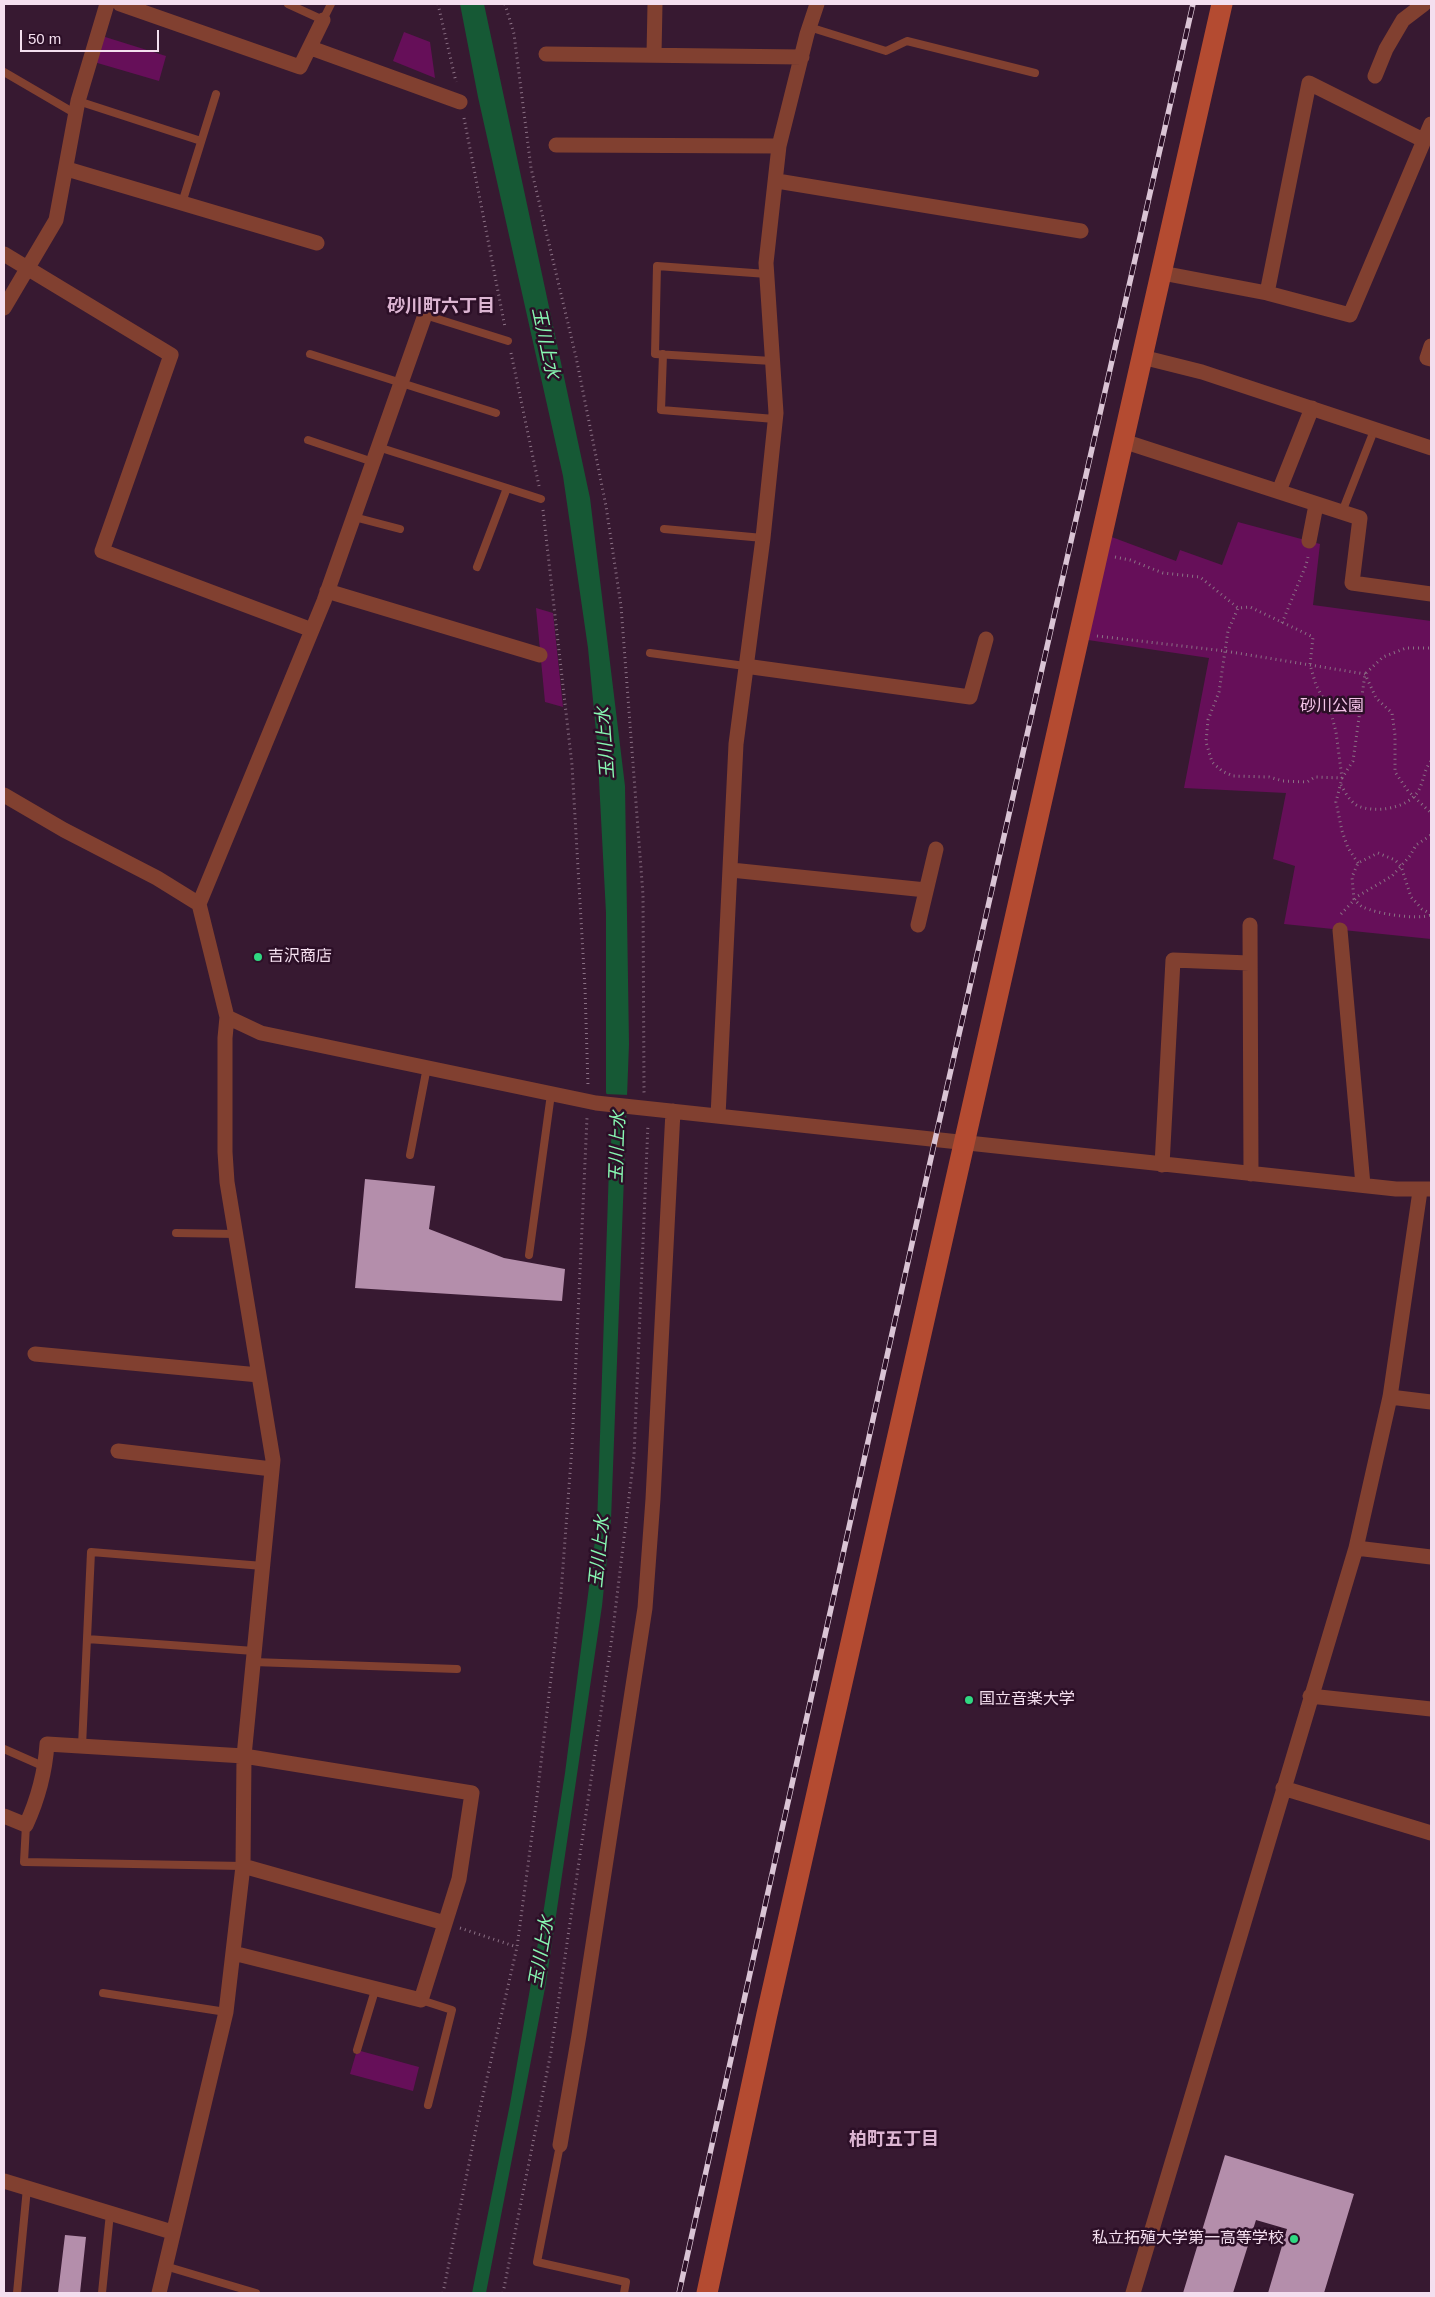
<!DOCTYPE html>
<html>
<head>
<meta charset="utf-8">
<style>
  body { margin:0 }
  #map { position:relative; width:1435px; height:2297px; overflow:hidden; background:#371931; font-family:Helvetica,sans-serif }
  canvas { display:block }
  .frame { position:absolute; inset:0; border:5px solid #f4dfef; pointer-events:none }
  .scale { position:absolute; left:20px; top:30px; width:139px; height:22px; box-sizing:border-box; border:2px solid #f4dfef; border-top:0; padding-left:6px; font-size:15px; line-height:18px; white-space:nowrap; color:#f4dfef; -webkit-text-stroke:4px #2c0f27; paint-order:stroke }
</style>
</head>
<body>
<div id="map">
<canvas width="1435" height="2297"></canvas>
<div class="frame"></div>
<div class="scale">50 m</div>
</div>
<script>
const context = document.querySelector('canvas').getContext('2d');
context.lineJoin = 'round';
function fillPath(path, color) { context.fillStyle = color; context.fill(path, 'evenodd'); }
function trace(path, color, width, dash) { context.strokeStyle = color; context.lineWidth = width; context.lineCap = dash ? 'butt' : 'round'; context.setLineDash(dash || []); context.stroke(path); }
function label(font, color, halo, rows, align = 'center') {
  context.font = font + ' Helvetica,"Noto Sans JP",sans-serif'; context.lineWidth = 5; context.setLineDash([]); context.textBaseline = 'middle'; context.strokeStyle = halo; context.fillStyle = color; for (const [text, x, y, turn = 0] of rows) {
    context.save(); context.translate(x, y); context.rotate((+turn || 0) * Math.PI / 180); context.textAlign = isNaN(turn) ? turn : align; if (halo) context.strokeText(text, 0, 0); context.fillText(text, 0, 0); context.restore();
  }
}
const green = new Path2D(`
  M404 32 430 42 435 78 393 61Z
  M102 36 166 56 159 81 94 62Z
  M1238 522 1320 544 1313 605 1431 621V939L1284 924 1295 866 1273 859 1286 793 1184 788 1209 658 1088 640 1109 536 1176 561 1180 550 1222 565Z
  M536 608 553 613 563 707 545 702Z
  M357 2050 419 2067 413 2091 350 2074Z`);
const water = new Path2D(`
  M460 4H484L590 498 625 786 629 1044 611 1520 602 1606 546 1983 486 2293H472L510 2104 544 1908 565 1773 597 1525 609 1167 613 1120 606 1092V913L597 742 588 648 563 476 478 97Z`);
const pier = new Path2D(`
  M604 1094 629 1095 628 1115 609 1114Z`);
const building = new Path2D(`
  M365 1179 435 1186 429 1229 504 1258 565 1269 562 1301 355 1288Z
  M1225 2155 1354 2194 1324 2293H1268L1287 2229 1256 2220 1233 2293H1183Z
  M65 2235 86 2237 80 2293H58Z`);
const path = new Path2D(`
  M438 4 456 82
  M505 4 514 34 531 168 576 357 606 506 621 606 643 895 644 1093
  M464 118 505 327
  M511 353 539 486
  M543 510 572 765 585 988 588 1086
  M1115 557 1130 560 1163 573 1200 577 1238 608
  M1282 623 1306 565 1308 557
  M1097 636 1225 651 1365 674 1376 698 1392 713 1395 735V772L1408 791 1431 813
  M1341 785C1345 792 1350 802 1358 806 1375 813 1405 809 1417 793 1424 783 1423 771 1431 761
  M1358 863 1348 848 1342 831 1336 802 1342 778 1336 732 1331 713 1316 685 1310 665 1313 637 1250 607 1238 608 1228 631 1219 692 1208 720 1206 742 1212 762 1222 771 1233 776 1269 777 1283 781 1307 782 1315 777 1342 778 1353 761 1365 674 1383 657 1406 648H1431
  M1341 914 1358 896 1392 876 1410 856 1416 845 1431 835
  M1431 914 1422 909 1411 897 1401 866 1395 860 1378 853 1358 863 1352 877 1354 899C1357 902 1360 906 1363 907 1377 914 1417 920 1431 915
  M460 1928 517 1947
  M443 2293 481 2104 517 1947 536 1805 561 1593 572 1447 587 1118
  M503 2293 551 2052 612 1637 634 1456 648 1124`);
const lane = new Path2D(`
  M288 4 323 20 331 4
  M809 27 886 51 907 41 1035 73
  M4 72 76 114
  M78 101 201 141
  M182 203 216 94
  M767 274 657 266 655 354 772 361
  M425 315 508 341
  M310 354 496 413
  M663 354 661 410 775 419
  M308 440 373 462
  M378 447 507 488 477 567
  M507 488 541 499
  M1342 512 1375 428
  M354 517 400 529
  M664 529 763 538
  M650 653 745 666
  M410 1155 427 1067
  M176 1233 236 1234
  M529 1255 551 1094
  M87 1639 254 1651
  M253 1662 457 1669
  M82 1746 91 1552 263 1566
  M4 1749 45 1767
  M26 1825 24 1862 243 1866
  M103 1993 226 2012
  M421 2000 452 2010 428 2105
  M357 2050 376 1987
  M560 2145 537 2262 626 2282 624 2293
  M165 2266 256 2293
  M17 2293 27 2188
  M102 2293 110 2213`);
const street = new Path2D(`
  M120 4 300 67 323 20
  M311 48 460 102
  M546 54 802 57
  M654 55 655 4
  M1375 76 1386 49 1403 20 1424 4
  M556 145 779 146
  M67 169 317 243
  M777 181 1081 231
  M4 254 171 355 102 551 312 630
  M1162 273 1267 293 1309 83 1423 140
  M1267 293 1350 315 1431 124
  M4 308 56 220 78 101 107 4
  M1431 346 1427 358 1431 359
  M1142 357 1202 372 1431 448
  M1123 441 1360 518 1352 583 1431 594
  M1279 491 1312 408
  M1309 541 1316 505
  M327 591 540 655
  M745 666 970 697 986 639
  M4 795 64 830 157 878 199 904
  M731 870 926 890
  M918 925 936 849
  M1250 925 1251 1174
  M1340 930 1363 1185
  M227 1017 261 1033 596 1103 1396 1189H1431
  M718 1116 736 744 763 538 776 413 766 263 779 146 807 34 817 4
  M1162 1165 1173 960 1249 963
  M35 1354 259 1375
  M1390 1397 1431 1402
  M118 1451 272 1469
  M1356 1548 1431 1557
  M1310 1696 1431 1709
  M1283 1788 1431 1833
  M4 1816 26 1825C38 1799 45 1773 47 1744L244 1756 472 1793 459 1879 421 2000 233 1953
  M243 1866 445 1923
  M560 2145 579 2035 645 1608 653 1499 673 1111
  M4 2181 172 2232
  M159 2293 226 2012 243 1866 244 1756 273 1460 227 1182 225 1152V1038L227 1017 199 904 324 601 425 315
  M1133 2293 1356 1548 1390 1397 1420 1191`);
const secondary = new Path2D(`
  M707 2293 767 2014 1222 4`);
const rail = new Path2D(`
  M679 2293 935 1140 1193 4`);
const markers = [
  [258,957,5,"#30d882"],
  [969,1700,5,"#30d882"],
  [1294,2239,5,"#30d882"]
];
const parkNames = [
  ["砂川公園",1332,707]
];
const poiNames = [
  ["吉沢商店",268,957],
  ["国立音楽大学",979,1700],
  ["私立拓殖大学第一高等学校",1284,2239,"right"]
];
const neighbourhoodNames = [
  ["砂川町六丁目",441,307],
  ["柏町五丁目",894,2140]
];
const waterNames = [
  ["玉川上水",545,343,78],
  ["玉川上水",606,743,-94],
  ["玉川上水",618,1147,-88],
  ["玉川上水",600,1552,-84],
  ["玉川上水",542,1952,-80]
];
fillPath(green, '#660f59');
fillPath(water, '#165935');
fillPath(pier, '#371931');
fillPath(building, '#b48eab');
trace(path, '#8b7185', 3, [1, 4]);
trace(lane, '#814030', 8);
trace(street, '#814030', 15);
trace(secondary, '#b44b31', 21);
trace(rail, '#dac4d5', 5.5);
trace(rail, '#2c0f27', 4, [11]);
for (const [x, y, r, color] of markers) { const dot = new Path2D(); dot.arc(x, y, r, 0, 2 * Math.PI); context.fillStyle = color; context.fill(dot); trace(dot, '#2c0f27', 2); }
label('16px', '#f4c4e8', '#2c0f27', parkNames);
label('16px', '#f4dfef', '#2c0f27', poiNames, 'left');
label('bold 18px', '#dcb5d2', '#2c0f27', neighbourhoodNames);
label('italic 18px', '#88f9b3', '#2c0f27', waterNames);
</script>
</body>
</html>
